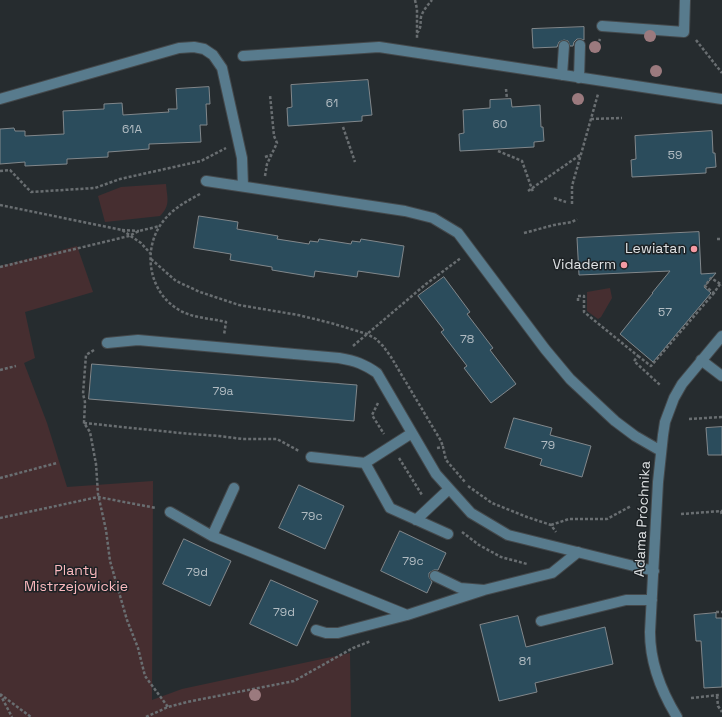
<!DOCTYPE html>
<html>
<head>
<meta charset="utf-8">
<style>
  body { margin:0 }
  canvas { display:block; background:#262c2f }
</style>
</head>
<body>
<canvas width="722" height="717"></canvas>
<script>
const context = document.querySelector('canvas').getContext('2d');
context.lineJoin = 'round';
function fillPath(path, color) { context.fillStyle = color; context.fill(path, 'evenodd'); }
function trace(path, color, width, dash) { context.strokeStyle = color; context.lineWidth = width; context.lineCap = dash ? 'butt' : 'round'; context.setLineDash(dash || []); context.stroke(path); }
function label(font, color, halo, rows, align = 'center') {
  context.font = font + ' "Space Grotesk",sans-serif'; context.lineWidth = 3; context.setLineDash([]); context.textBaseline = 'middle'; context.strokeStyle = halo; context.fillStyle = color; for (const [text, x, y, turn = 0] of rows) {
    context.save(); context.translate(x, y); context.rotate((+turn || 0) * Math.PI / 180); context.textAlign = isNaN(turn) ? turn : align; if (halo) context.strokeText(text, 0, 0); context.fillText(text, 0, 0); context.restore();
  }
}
const green = new Path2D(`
  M166 184C167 198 171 205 160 216L105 222 98 196 121 187Z
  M77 246 93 292 25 312 35 358 24 363 47 423 67 487 153 481 152 700 182 689 350 653 351 717H0V266Z
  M610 288 612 298 601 317 598 319 587 311V292Z`);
const building = new Path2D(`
  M584 27V40L581 39H577L574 42 573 46H570L568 41 564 40 559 42 557 47 533 48 532 29Z
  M368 80 372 115 362 116V121L288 126 287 108 292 107 291 85Z
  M209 87 210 104H206L207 125H200L201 142 149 144V149L108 152V157L67 159V164L25 166V162L0 164V129L14 128 15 131H25V136L64 134 63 111 104 109V104L122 103 123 115 169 112 168 109H177L176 89Z
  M511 99 512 107 540 105 541 127H543L544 141 534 142V147L460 151 459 134 464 133 463 110 490 108V100Z
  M712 131 713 153H715L716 167 706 168V173L632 177 631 160 636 159 635 136Z
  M199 216 238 222 237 229 278 236 277 239 309 244 310 241 318 242 319 239 351 244 352 241 360 242 361 239 404 246 399 277 358 271 357 277 315 271 314 277 272 270V267L230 260 231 254 194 248Z
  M699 232 701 274 716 273 704 287 711 293 653 362 620 334 653 293H652L670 271 579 275 577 238Z
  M444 277 470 312 467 314 493 348 490 350 516 384 491 403 464 368 467 366 441 332 444 330 418 296Z
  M92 364 357 385 354 421 89 399Z
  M514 418 552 428 550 435 591 446 582 477 540 465 542 459 505 448Z
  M722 427V455H708L706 428Z
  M299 485 344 506 325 549 279 528Z
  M400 531 446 553 438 570H434L429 573V577L432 582 427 593 381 571Z
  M184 539 231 561 210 606 163 584Z
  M271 580 318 601 297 646 250 624Z
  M716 613V618H722V687L704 688 701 641H696L694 615Z
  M518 616 526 647 605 627 613 664 535 683 537 692 499 701 480 625Z`);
const path = new Path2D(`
  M415 0 417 9V39
  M417 33C422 27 420 23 421 17 423 10 428 5 432 0
  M696 40 722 73
  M595 50 597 47 600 39
  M506 89 507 99
  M591 119 622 118
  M343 127 355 162
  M498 151 522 161 533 192
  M265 157 271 155
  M0 171 10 170 31 192 95 188 120 179 201 161 226 148
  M265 176 267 164 277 143 274 136 270 95
  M528 191 580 155
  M200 194C187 201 174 208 165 219 142 245 147 289 176 308 190 318 209 318 226 322L224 335
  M554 198 566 202
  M572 204V186L598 94
  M0 205 122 230 141 243 150 253
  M122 230 139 231
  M524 233 554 225 572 222 577 219
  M717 239H722
  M151 259 176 281 200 292 239 305 298 315 331 323 367 334 376 339 383 346 391 357 441 441 443 447
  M0 267 129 236 139 231 160 226
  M720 284 714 293 705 286 711 278 722 285
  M578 296H584V312L638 356 634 361 660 385
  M578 298V301
  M353 346 426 284 461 258
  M94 350 86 355 83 394 85 402 84 423 90 432 96 464 98 494 106 530 110 561 127 620 138 648 145 676 168 707
  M638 356 651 366 714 293
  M0 370 16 366
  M378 403 372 415 384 434
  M689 419 722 417V418
  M84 423 180 433 219 436 243 439H277L299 451
  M437 448 443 447 446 460 465 482
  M399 458 422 495
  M0 478 57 463
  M468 486 492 503 527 517 551 525 556 532
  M721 511 722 516
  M681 514 722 511
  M0 518 98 497 156 508
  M551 525 569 519H607L631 506
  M462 532 479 545 501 557 527 564
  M716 612H722
  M0 694 31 717
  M0 694 12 717
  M717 696 718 706 722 712
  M691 698 719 695
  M146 717 168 707 187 702 294 681 353 648 371 641`);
const minor = new Path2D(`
  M602 26 684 32 685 0
  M243 56 379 47 722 99
  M562 75 564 46
  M579 78 580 45
  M0 99 179 48 194 47 204 49 213 55 222 68 242 158 243 186
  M206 181 405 211 433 218 458 233 545 349 570 379 615 421 635 436 661 451
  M107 343 138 340 339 358C356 361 364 364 377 373L436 474 471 513 508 535 654 571
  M701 360 722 376
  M311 457 365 463 412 433
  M365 463 390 508 448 534
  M170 512 212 536 407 615 484 590
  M416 520 449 489
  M212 536 234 488
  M435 576 460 588 484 590 552 573 578 552
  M541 621 626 600H652
  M316 630 326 633H338L407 615
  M677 717C661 691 650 662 650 632L658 482 663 435 665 422 674 398 682 384 722 336`);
const trees = [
  [650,36],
  [595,47],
  [656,71],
  [578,99],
  [255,695]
];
const markers = [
  [694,249,4,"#f49aa3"],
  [624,265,4,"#f49aa3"]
];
const numberNames = [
  ["61",332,104],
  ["60",500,125],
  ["61A",132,130],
  ["59",675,156],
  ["57",665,313],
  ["78",467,340],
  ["79a",223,392],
  ["79",548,446],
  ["79c",312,517],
  ["79c",413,562],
  ["79d",197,573],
  ["79d",284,613],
  ["81",525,662]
];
const poiNames = [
  ["Lewiatan",686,249],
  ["Vidaderm",616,265]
];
const streetNames = [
  ["Adama Próchnika",643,519,-87]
];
const parkNames = [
  ["Planty",76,571],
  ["Mistrzejowickie",76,587]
];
fillPath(green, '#462e30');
fillPath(building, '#2b4c5c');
trace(building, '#81878b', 1);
trace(minor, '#44494c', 12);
trace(path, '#696e71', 2.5, [3, 2]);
trace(minor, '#587b8d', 10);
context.fillStyle = '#9b7a7e';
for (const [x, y] of trees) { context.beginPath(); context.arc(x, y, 6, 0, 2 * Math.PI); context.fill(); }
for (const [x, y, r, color] of markers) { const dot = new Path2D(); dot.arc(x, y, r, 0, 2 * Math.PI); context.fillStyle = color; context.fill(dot); trace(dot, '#1d2225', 1.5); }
label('12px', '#b2bcc2', null, numberNames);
label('14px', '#dfe2e4', '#1d2225', poiNames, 'right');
label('14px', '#dfe2e4', '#1d2225', streetNames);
label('14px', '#fbb9be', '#1d2225', parkNames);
</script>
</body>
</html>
